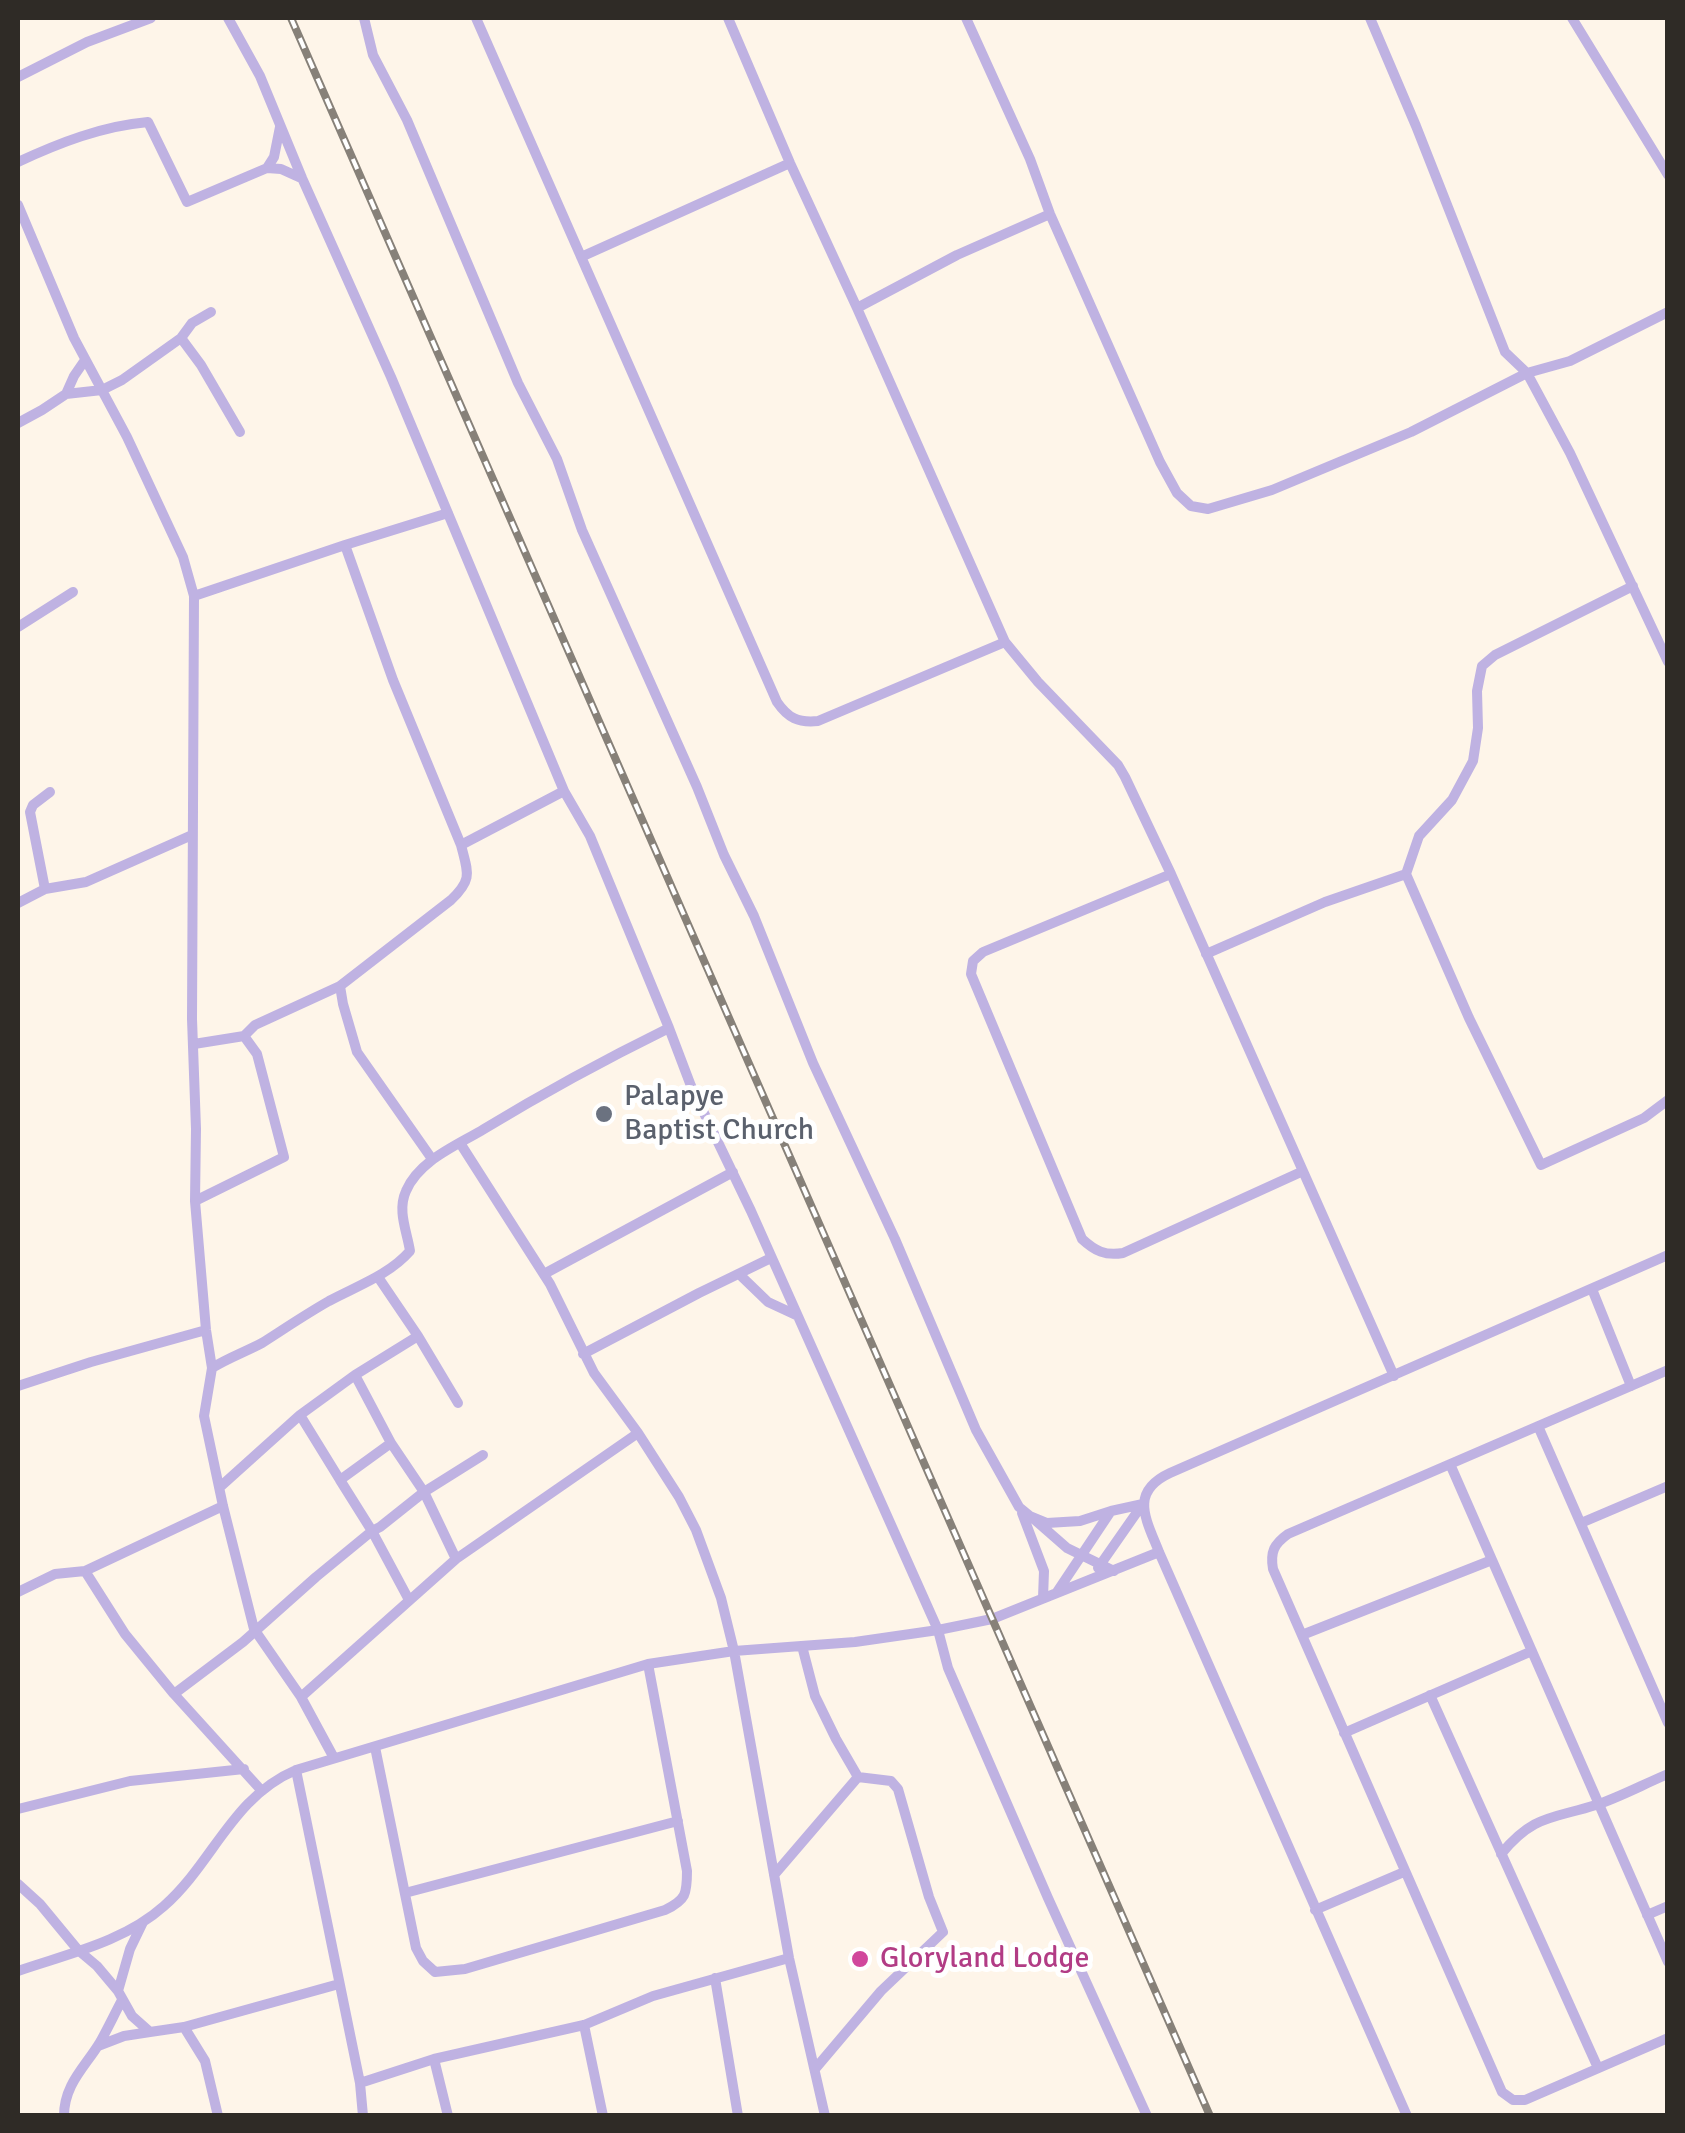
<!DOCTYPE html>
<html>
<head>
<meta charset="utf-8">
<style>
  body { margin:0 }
  #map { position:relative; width:1685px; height:2133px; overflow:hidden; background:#fef5e9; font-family:Signika,sans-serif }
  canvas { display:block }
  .frame { position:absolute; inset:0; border:20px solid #2f2b26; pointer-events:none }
</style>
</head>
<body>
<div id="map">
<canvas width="1685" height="2133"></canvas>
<div class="frame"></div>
</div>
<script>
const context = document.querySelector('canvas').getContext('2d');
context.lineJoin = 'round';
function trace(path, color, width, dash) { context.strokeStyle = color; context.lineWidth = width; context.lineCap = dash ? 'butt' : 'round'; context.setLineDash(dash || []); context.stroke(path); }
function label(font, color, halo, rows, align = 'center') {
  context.font = font + ' Signika,sans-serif'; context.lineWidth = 10; context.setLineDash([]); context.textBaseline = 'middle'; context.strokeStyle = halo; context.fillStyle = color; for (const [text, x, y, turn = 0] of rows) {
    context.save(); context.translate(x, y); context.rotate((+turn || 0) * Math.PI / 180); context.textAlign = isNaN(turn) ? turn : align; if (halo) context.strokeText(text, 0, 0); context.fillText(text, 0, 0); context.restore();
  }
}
const street = new Path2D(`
  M228 18 260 76 302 178 391 377 564 791 590 836 669 1028 691 1086 751 1211 938 1630 948 1668 1048 1898 1147 2116
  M364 18 373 55 407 120 518 383 557 459 582 530 697 787 724 855 754 916 813 1063 895 1239 976 1430 1019 1507 1030 1516 1047 1523 1080 1521 1111 1511 1143 1504
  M476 18 777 702C788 718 798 723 818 721L1005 642
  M728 18 790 163 857 308 1005 642 1038 682 1118 765 1125 777 1171 874 1394 1376
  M966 18 1030 159 1050 214 1085 293 1160 462 1177 493 1191 506 1208 509 1272 490 1411 432 1527 373 1570 361 1668 312
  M1370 18 1416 126 1505 352 1527 373 1570 453 1668 662
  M1572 18 1668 175
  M18 77 87 42 151 18
  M18 162C59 143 102 126 148 122L187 202 267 168 281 169 301 178
  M267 168 274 157 280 127
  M18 205 74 338 127 437 183 557 194 596 192 1019 196 1129 195 1201 206 1330 212 1368 204 1416 223 1506 254 1629 301 1697 334 1758
  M581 257 790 163
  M857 308 957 255 1050 214
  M181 338 201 365 240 432
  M66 394 74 376 85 360
  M18 423 42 410 66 394 102 390 122 380 181 338 192 323 211 312
  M345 545 448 513
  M194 596 345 545 393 680 461 845C468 873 473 879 451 900L340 986 255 1025 244 1036 194 1044
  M18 627 73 592
  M461 845 564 791
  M1171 874 983 952 973 961 971 974 1082 1239C1095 1251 1105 1256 1123 1253L1301 1172
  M1406 874 1469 1018 1541 1165 1644 1118 1668 1100
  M45 889 30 812 33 805 50 792
  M18 903 45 889 86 882 192 835
  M1206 954 1325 902 1406 874 1419 836 1452 800 1473 761 1478 728 1477 691 1482 666 1495 655 1633 586
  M340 986 343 1004 357 1052 432 1159
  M460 1143 550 1284 594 1373 638 1433 679 1497 696 1530 721 1598 734 1651 789 1958 825 2116
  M195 1201 284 1157 257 1054 244 1036
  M544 1274 733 1172
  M739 1274 768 1302 796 1315
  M378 1277 418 1336 355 1375 391 1443 424 1492 456 1559
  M1592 1289 1631 1386
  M418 1336 458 1403
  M583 1354 699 1293 771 1258
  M212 1368C228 1358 245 1352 262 1343 284 1329 306 1314 329 1301 357 1286 389 1275 410 1251 407 1231 397 1211 406 1191 419 1160 458 1145 484 1129 545 1092 606 1059 669 1028
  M1668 1370 1288 1534C1274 1544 1270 1552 1273 1569L1502 2092 1513 2100H1525L1668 2038
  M18 1386 91 1362 206 1330
  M300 1415 340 1480
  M1538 1426 1668 1723
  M391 1443 340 1480 372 1531 409 1600
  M1450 1464 1668 1962
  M220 1487 300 1415 355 1375
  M1022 1513 1044 1571 1043 1598
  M1035 1520 1067 1548 1114 1571
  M1581 1523 1668 1486
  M1098 1568 1142 1505
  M85 1571 125 1634 174 1694 261 1790
  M18 1592 55 1574 85 1571 223 1506
  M1057 1592 1111 1511
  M1302 1635 1492 1560
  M802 1646 815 1696 836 1739 858 1777 891 1781 898 1789 929 1897 943 1932 881 1991 815 2069
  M174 1694 243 1642 316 1577 372 1531 380 1527 424 1492 483 1455
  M1430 1695 1598 2068
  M301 1697 456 1559 638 1433
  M1344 1733 1532 1651
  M375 1747 416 1948 423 1961 435 1972 465 1969 665 1910C686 1900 687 1894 687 1871L648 1664
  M296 1770 360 2083 363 2116
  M18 1809 130 1781 244 1769
  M1501 1854C1533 1815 1551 1819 1596 1805 1620 1797 1644 1784 1668 1774
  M774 1875 858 1777
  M18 1884 40 1904 78 1950 97 1966 118 1991 132 2016 150 2032 184 2027 339 1984
  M405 1893 678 1821
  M1315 1910 1404 1872
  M1647 1915 1668 1906
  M18 1971C67 1954 124 1942 164 1906 213 1863 232 1797 296 1770L648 1664 734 1651 855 1642 938 1630 992 1619 1159 1552
  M715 1978 738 2116
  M118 1991 130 1949 143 1922
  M584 2025 603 2116
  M184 2027 205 2061 218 2116
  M98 2046 124 2036 150 2032
  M434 2059 448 2116
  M360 2083 434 2059 584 2025 653 1996 789 1958
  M64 2116C64 2085 84 2068 99 2044 107 2030 114 2015 122 2000
  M1407 2116 1159 1552C1146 1519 1129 1492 1170 1473L1668 1255`);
const rail = new Path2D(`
  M291 18 1210 2116`);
const markers = [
  [604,1114,10,"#6b7280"],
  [860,1959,10,"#d1479c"]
];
const worshipNames = [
  ["Palapye",624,1097],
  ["Baptist Church",624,1131]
];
const hotelNames = [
  ["Gloryland Lodge",880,1959]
];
trace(street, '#bfb2e2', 10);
trace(rail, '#878179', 8);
trace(rail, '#fff', 4, [11]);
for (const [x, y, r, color] of markers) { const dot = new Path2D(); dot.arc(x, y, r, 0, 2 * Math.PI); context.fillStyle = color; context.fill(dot); trace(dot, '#fff', 4); }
label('30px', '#5b616d', '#fff', worshipNames, 'left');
label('30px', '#b23c85', '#fff', hotelNames, 'left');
</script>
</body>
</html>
